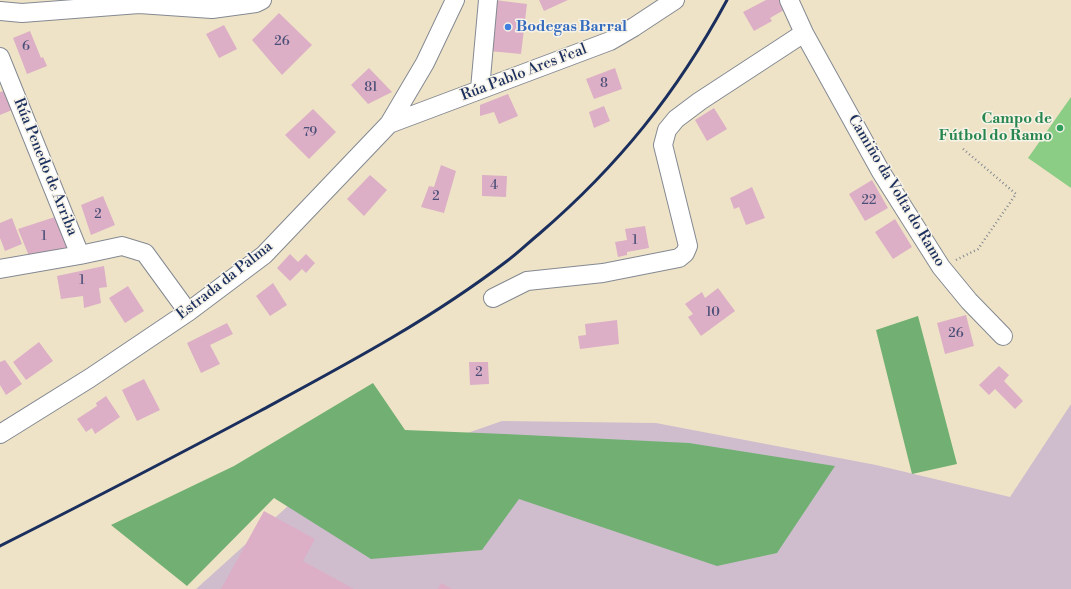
<!DOCTYPE html>
<html>
<head>
<meta charset="utf-8">
<style>
  body { margin:0 }
  canvas { display:block; background:#eee3c6 }
</style>
</head>
<body>
<canvas width="1071" height="589"></canvas>
<script>
const context = document.querySelector('canvas').getContext('2d');
context.lineJoin = 'round';
function fillPath(path, color) { context.fillStyle = color; context.fill(path, 'evenodd'); }
function trace(path, color, width, dash) { context.strokeStyle = color; context.lineWidth = width; context.lineCap = dash ? 'butt' : 'round'; context.setLineDash(dash || []); context.stroke(path); }
function label(font, color, halo, rows, align = 'center') {
  context.font = font + ' "Libre Bodoni",serif'; context.lineWidth = 3; context.setLineDash([]); context.textBaseline = 'middle'; context.strokeStyle = halo; context.fillStyle = color; for (const [text, x, y, turn = 0] of rows) {
    context.save(); context.translate(x, y); context.rotate((+turn || 0) * Math.PI / 180); context.textAlign = isNaN(turn) ? turn : align; if (halo) context.strokeText(text, 0, 0); context.fillText(text, 0, 0); context.restore();
  }
}
const industrial = new Path2D(`
  M1071 404V589H196L288 506 436 444 502 421 656 423 876 465 1010 497Z`);
const green = new Path2D(`
  M1071 97V188L1028 158Z`);
const forest = new Path2D(`
  M918 316 957 464 912 474 876 330Z
  M373 383 405 430 505 434 689 443 835 466 777 553 717 566 519 499 482 550 371 559 274 498 187 586 111 525 234 466Z`);
const building = new Path2D(`
  M495 0 527 4 521 54 489 51Z
  M539 0H568L544 11Z
  M766 0H779L784 10 770 18 772 21 754 31 743 12Z
  M279 13 312 45 282 75 252 40Z
  M224 25 237 49 219 58 206 34Z
  M30 31 41 58 43 57 47 66 27 74 13 38Z
  M369 68 392 92 368 104 351 85Z
  M615 68 622 89 594 99 586 79Z
  M4 91 12 110 0 115V92Z
  M508 94 518 116 499 124 494 112 480 116V105Z
  M604 106 610 121 594 128 589 112Z
  M714 108 727 129 707 141 695 120Z
  M313 109 336 132 309 159 285 135Z
  M441 165 456 171 444 213 421 207 429 186 434 187Z
  M370 175 387 190 364 216 347 199Z
  M482 175 507 176 506 197 482 196Z
  M872 180 888 208 865 221 849 194Z
  M752 187 765 218 746 225 739 207 734 209 730 198Z
  M103 196 115 225 91 235 81 205Z
  M58 216 70 244 65 254 29 256 18 229Z
  M12 218 22 244 5 251 0 238V223Z
  M895 219 912 247 893 259 875 232Z
  M645 226 649 248 627 252V255L618 257 615 242 627 240 625 229Z
  M290 254 298 262 306 254 315 263 306 273 302 269 290 281 277 268Z
  M104 266 107 287 99 288 101 303 84 308 83 296 61 299 57 276Z
  M273 283 287 305 270 316 256 296Z
  M128 286 144 311 125 323 109 298Z
  M718 288 735 311 701 336 688 317 693 314 685 304 702 292 705 298Z
  M966 315 974 346 945 354 937 323Z
  M617 320 619 344 580 349 578 336 586 335 585 324Z
  M227 323 233 334 210 345 220 364 201 373 187 343Z
  M39 342 53 361 26 380 13 362Z
  M5 360 22 384 6 395 0 385V362Z
  M469 362H488L489 384 470 385Z
  M999 366 1009 375 1004 381 1023 401 1015 409 995 389 989 395 979 385Z
  M144 379 160 410 137 421 122 390Z
  M106 396 120 417 95 434 92 428 86 432 77 419 97 406 96 403Z
  M264 511 315 539 303 561 354 589H221Z
  M441 583 452 589H438Z`);
const path = new Path2D(`
  M956 260 978 249 1016 194 962 148`);
const minor = new Path2D(`
  M789 0 804 33 881 172 941 267 969 301 1003 336
  M0 11 22 13 139 4 212 9 256 3 262 0
  M0 57 80 255
  M480 89 488 0
  M389 124 610 41 634 27 675 0
  M0 269 80 255 122 246 145 253 188 312
  M493 298 527 281 603 273 679 258 685 253 688 246 663 145 667 130 676 119 700 101 804 33
  M0 434 90 378 188 312 264 255 389 124 425 63 455 0`);
const rail = new Path2D(`
  M0 546C87 502 174 457 260 411 345 365 430 320 507 261 518 253 528 243 539 234 618 166 677 93 727 0`);
const markers = [
  [508,27,4,"#3f7fe0"],
  [1060,128,4,"#2e9e5b"]
];
const numberNames = [
  ["26",282,42],
  ["6",26,47],
  ["8",604,84],
  ["81",371,88],
  ["79",310,133],
  ["4",494,186],
  ["2",436,197],
  ["22",869,201],
  ["2",98,215],
  ["1",44,237],
  ["1",635,241],
  ["1",82,281],
  ["10",713,313],
  ["26",956,334],
  ["2",479,373]
];
const shopNames = [
  ["Bodegas Barral",516,27]
];
const streetNames = [
  ["Rúa Pablo Ares Feal",524,73,-21],
  ["Rúa Penedo de Arriba",45,167,68],
  ["Camiño da Volta do Ramo",896,191,59],
  ["Estrada da Palma",225,281,-38]
];
const leisureNames = [
  ["Campo de",1052,119],
  ["Fútbol do Ramo",1052,136]
];
fillPath(industrial, '#cfbdce');
fillPath(green, '#8ccd85');
fillPath(forest, '#71b072');
fillPath(building, '#dcafc6');
trace(minor, '#848992', 20);
trace(path, '#848992', 2.5, [1, 3]);
trace(minor, '#fff', 18);
trace(rail, '#1b2f5e', 3);
for (const [x, y, r, color] of markers) { const dot = new Path2D(); dot.arc(x, y, r, 0, 2 * Math.PI); context.fillStyle = color; context.fill(dot); trace(dot, '#f7f3e8', 1.5); }
label('13px', '#4b4f78', null, numberNames);
label('bold 15px', '#366cbe', '#f7f3e8', shopNames, 'left');
label('15px', '#1b2f5e', '#f7f3e8', streetNames);
label('bold 15px', '#27864d', '#f7f3e8', leisureNames, 'right');
</script>
</body>
</html>
